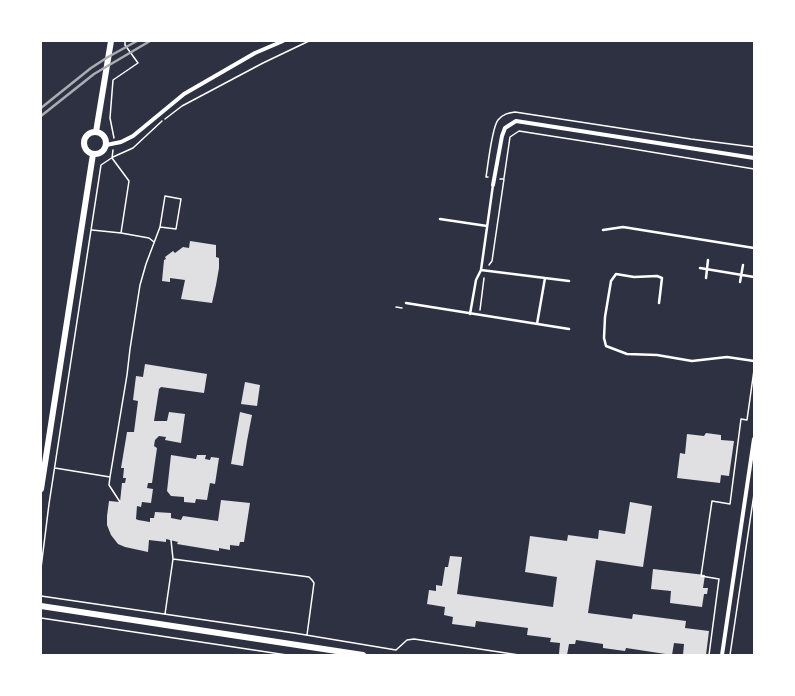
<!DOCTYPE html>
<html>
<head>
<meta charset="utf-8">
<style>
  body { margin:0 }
  #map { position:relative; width:795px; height:696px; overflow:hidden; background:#2d3142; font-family:"PT Serif",serif }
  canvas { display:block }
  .frame { position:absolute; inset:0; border:42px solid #fff; pointer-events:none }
</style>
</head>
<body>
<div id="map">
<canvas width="795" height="696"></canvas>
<div class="frame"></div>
</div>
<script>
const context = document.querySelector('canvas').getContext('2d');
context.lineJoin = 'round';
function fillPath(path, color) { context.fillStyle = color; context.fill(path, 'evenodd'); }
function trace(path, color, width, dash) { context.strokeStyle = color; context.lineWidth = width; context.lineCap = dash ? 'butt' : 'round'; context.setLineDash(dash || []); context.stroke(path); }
const building = new Path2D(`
  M190 241 216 245V257L219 258V268L216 285 212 303 181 299 185 280 170 278V282L162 281 164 260 166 259 165 257 173 251 175 253 183 247 189 248Z
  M145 364 207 374 204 393 161 387 159 389 154 421H167L169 412 185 414 181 443 165 440 166 437 159 436 155 440 154 446 157 448 152 483H148L147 488 153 489 151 503 142 502 141 507 137 506 136 519 138 520 150 522V518H154L155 512 171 513V518L181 520 183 516 218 521 221 500 250 503 244 542H240L239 546 230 545V550L219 548V551L177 544 178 542 166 539V542L149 540 148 552 125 547 118 544 111 535 107 525V516L109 501 120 502 122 483H125L126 478H123L124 468H121L127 432H134L138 401 133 400 136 376 143 377Z
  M245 382 260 385 257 406 241 404Z
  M240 412 252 415 247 441 243 466 231 464Z
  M706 433 721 435V440L734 441 729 476 721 475 720 483 677 478 680 453 685 454 687 434 704 436Z
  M171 455 196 459 197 455H206L205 459 210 460 211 457 219 458 215 484 210 483 207 500 196 499 195 503 184 502V497L171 496 167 491Z
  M630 502 652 506 643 567 596 560 588 613 632 619 633 614 686 621 685 628 709 631 706 655H683L684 644 674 643 672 655 626 648 625 651 603 648V644L576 640 575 644H569L567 655 559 654 560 643 550 642 551 638 527 635 528 628 476 621 475 627 452 624 453 617 444 615 445 607 427 604 429 590 436 591V585L442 586 445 567H448L450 556 462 557 457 594 553 607 557 577 525 572 530 536 567 541 568 535 598 539 599 530 625 534Z
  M653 569 705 575 703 588H708L707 594H704L702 607 670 603 671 591 651 589Z`);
const path = new Path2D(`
  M165 119 182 106 263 63 309 41
  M114 138 110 118 113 80 138 63 125 45V41
  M113 150 112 158 129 181 121 233
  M488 177H486C488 165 492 127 498 120 503 114 508 113 515 112L691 139 754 147
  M504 178 510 137 519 131 627 148 754 169
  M92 230 121 233 149 238 154 242
  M489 265 492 261 504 179H500
  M396 307 402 308
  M480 310 484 278
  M55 468 110 477 127 375 130 349 140 285 146 264 160 227 165 196 181 199 176 229 160 227
  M110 477 109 485 120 502
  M171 540 173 559
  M41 568 49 504 101 165 113 157 133 148 162 121
  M41 596 294 633 396 650 407 640 414 639 519 655
  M165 614 173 559 309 577 312 580 314 583 307 635
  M41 618 287 655
  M709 655 719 579 701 576 712 501 730 504 741 419 747 420 754 370
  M730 655 754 494`);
const service = new Path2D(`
  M440 219 487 226
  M603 230 623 227 754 248
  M700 268 754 277
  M481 270 569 281
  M706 278 708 260
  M740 282 743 265
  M406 303 569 329
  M659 303 662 278 657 276 634 277 616 274 611 281 605 317 604 338 606 346 627 354 657 355 692 361 727 357 754 361
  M470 314 476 280 481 270 493 185
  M537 324 545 278`);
const minor = new Path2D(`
  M106 145 121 142 133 136 184 94 255 53 283 41
  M493 185 502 136 505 128 516 121 754 158
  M722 655 754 439`);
const tertiary = new Path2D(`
  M84 143a11 11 0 1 1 22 0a11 11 0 1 1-22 0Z
  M96 132 111 41
  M41 489 93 154
  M41 606 363 655`);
const rail = new Path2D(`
  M41 108 91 68 108 57 137 41
  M41 116 94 74 150 41`);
fillPath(building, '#e0e0e3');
trace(path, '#fff', 1.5);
trace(service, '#fff', 2.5);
trace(minor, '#fff', 4);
trace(tertiary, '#fff', 6);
trace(rail, '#abadb3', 2.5);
</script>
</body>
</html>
